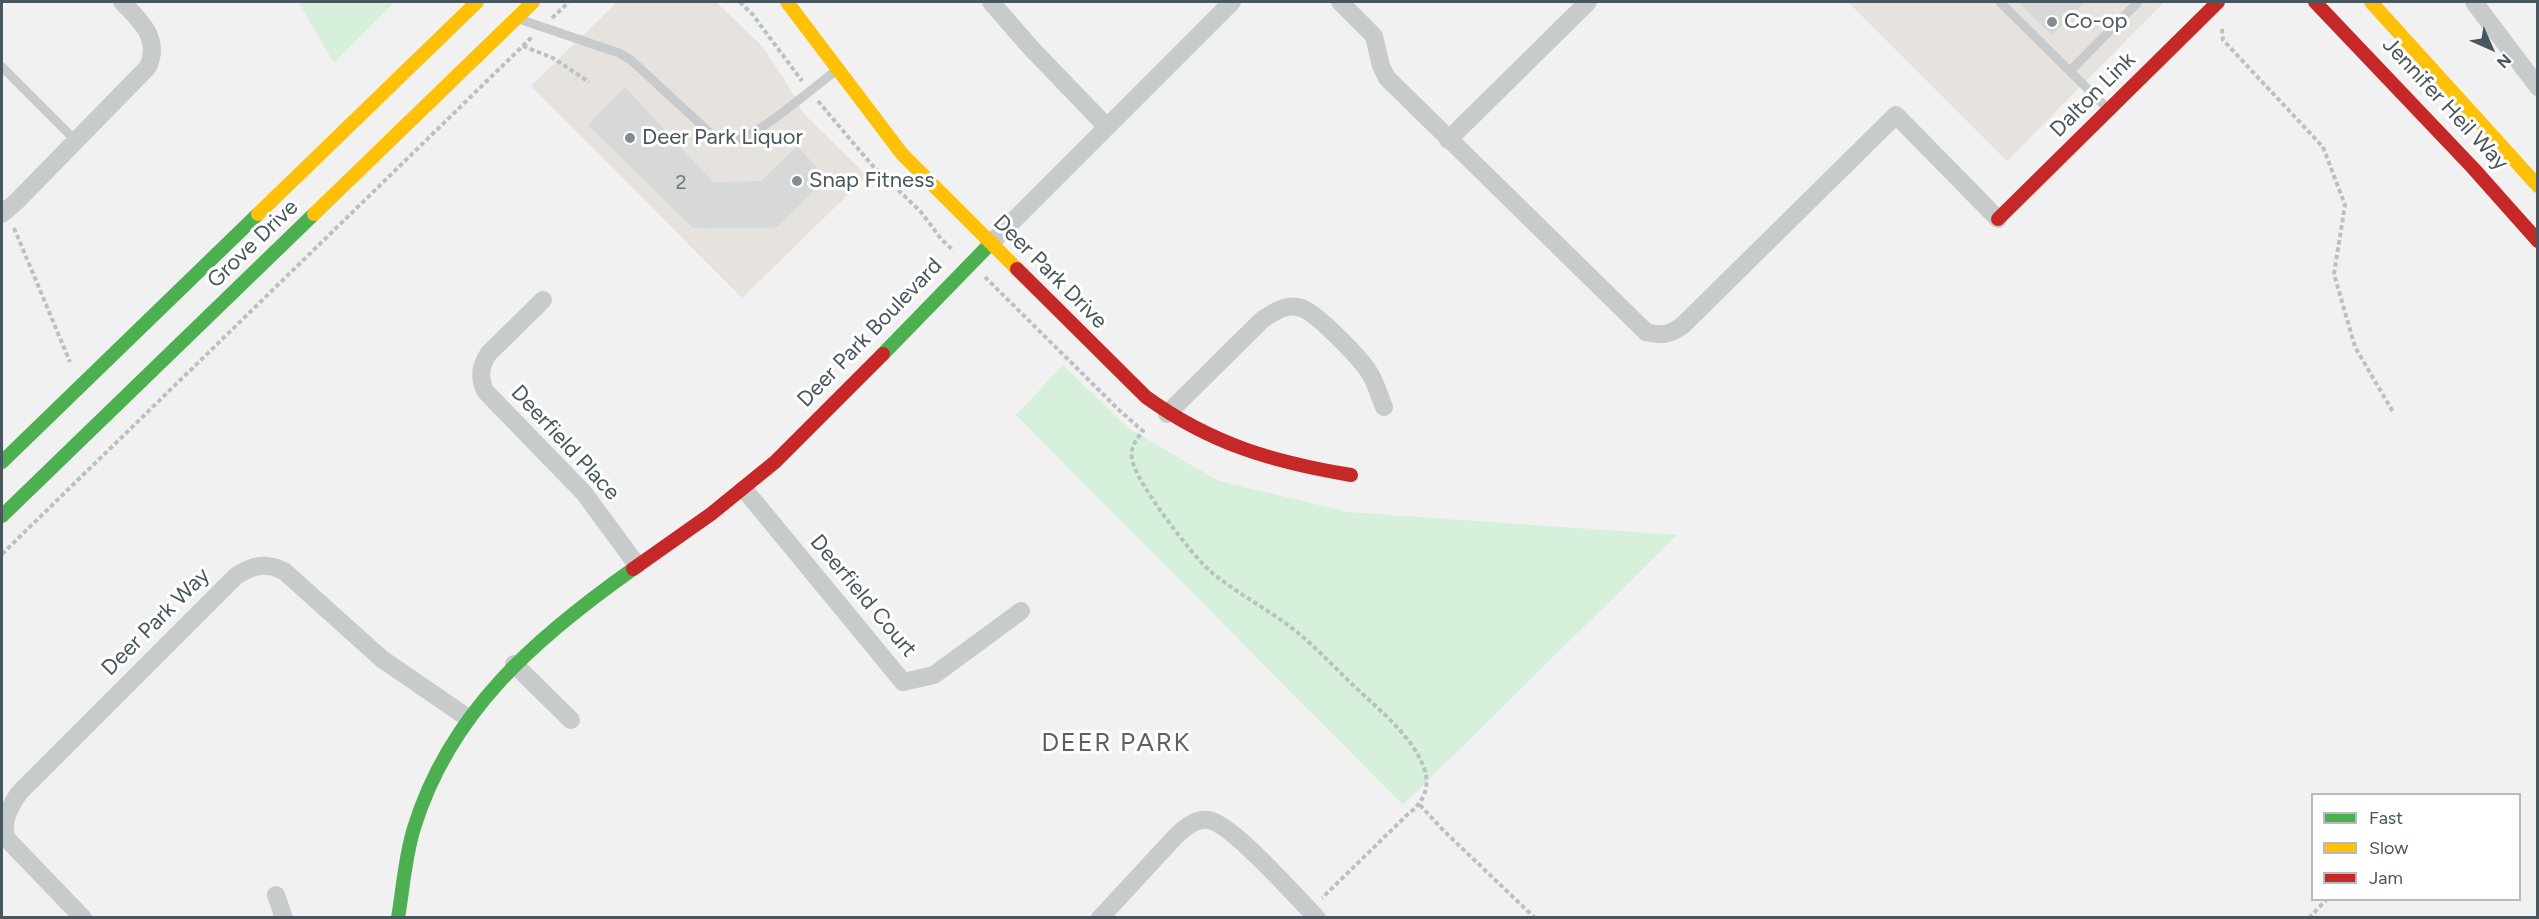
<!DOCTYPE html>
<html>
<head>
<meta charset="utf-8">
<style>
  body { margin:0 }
  #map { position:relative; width:2539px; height:919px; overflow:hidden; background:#f1f1f1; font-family:Figtree,sans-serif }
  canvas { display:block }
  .frame { position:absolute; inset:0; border:3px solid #48565d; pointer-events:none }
  .legend { position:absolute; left:2311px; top:793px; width:210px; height:108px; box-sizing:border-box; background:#fff; border:2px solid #b6bbbe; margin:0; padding:8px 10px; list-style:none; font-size:18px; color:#48565d }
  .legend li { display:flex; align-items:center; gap:12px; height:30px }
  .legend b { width:30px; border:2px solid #b6bbbe }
  .north { position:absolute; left:2461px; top:18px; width:60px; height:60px; -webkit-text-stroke:4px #fff; paint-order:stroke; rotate:135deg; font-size:16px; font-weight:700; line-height:24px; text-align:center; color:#48565d }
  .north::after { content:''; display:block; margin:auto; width:21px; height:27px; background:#48565d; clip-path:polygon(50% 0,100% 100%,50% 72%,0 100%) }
</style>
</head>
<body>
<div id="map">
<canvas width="2539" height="919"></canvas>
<div class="frame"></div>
<ul class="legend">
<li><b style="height:8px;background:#4caf50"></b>Fast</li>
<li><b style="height:8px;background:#ffc107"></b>Slow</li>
<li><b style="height:8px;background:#c62828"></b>Jam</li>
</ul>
<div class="north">N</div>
</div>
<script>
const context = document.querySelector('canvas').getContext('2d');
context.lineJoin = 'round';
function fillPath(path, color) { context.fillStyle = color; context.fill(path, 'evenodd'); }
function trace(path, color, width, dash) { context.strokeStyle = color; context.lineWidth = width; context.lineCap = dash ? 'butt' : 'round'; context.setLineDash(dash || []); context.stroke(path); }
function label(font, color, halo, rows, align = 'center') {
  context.font = font + ' Figtree,sans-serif'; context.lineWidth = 6; context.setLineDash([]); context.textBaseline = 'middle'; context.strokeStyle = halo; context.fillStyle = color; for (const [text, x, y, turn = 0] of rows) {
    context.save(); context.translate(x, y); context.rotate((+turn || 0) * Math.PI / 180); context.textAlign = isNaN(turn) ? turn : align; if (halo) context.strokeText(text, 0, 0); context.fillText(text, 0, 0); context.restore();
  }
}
const commercial = new Path2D(`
  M617 2H716L762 46 784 79 804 114 867 176 742 298 531 86Z
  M1848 2H2164L2007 161Z`);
const green = new Path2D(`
  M298 2H395L334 63Z
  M1063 365 1128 428 1219 481 1348 512 1677 535 1403 805 1016 415Z`);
const building = new Path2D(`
  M2017 2H2086L2052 36Z
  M625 86 714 182 761 180 797 145 828 178 777 228 693 229 587 125Z`);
const path = new Path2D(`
  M740 2 753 15 802 81
  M552 18 569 2
  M2222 29 2223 40 2323 147 2345 205 2334 274 2355 347 2393 412
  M523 46 553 58 589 82
  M818 101 871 164 921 212 941 239 954 251
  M14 228 70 362
  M985 277 1119 410 1143 431C1136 440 1130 447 1132 459 1136 483 1191 554 1210 571 1235 592 1264 607 1289 626 1311 642 1330 663 1350 682 1375 707 1411 733 1424 768 1431 788 1423 803 1407 815L1322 898
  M2 554 532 37
  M1420 805 1444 831 1535 918
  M2309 918 2326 900`);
const lane = new Path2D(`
  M2000 2 2107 108
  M519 19 619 53 631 60 710 133C718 138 726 141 736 140 758 136 815 86 837 70
  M2 67 76 141
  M2070 71 2138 2`);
const street = new Path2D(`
  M991 2 1031 48 1106 126
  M1340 2 1374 36 1381 66 1387 78 1646 332C1662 336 1670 335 1683 325L1896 115 1998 219
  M2474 2 2538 87
  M1448 140 1588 2
  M2 214 17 201 148 67C161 39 140 20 122 2
  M991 243 1232 2
  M543 300 489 353C480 366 479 376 485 391L584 493 637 565
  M1167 414 1262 320C1274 312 1286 303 1301 308 1316 312 1360 358 1369 372 1376 383 1379 395 1384 407
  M744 489 903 682 934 675 1021 611
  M514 664 571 720
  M276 895 284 918
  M83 918 7 839C1 822 9 808 19 793L236 576C253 565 265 562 284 571L382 659 468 718
  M1100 918 1176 836C1184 829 1195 818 1208 820 1231 822 1297 898 1317 918`);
const fast = new Path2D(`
  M883 354 991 243
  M2 462 258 214
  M2 516 314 214
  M398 918C403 888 405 857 414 828 450 711 537 637 633 569`);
const slow = new Path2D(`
  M787 2 902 154 1017 269
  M2371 2 2538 186
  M258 214 477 2
  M314 214 533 2`);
const jam = new Path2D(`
  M2315 2 2473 168 2538 241
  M1998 219 2218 2
  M1017 269 1146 397C1211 444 1273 462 1351 475
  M633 569 711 514 775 462 883 354`);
const markers = [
  [2052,22,6,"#838c91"],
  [630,138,6,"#838c91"],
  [797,181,6,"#838c91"]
];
const numberNames = [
  ["2",681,183]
];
const poiNames = [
  ["Co-op",2064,22],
  ["Deer Park Liquor",642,138],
  ["Snap Fitness",809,181]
];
const streetNames = [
  ["Dalton Link",2093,95,-45],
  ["Jennifer Heil Way",2445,104,47],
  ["Grove Drive",253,244,-44],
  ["Deer Park Drive",1050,272,45],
  ["Deer Park Boulevard",870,333,-46],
  ["Deerfield Place",565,443,47],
  ["Deerfield Court",863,596,50],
  ["Deer Park Way",156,622,-45]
];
const quarterNames = [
  ["DEER PARK",1116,743]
];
fillPath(commercial, '#e6e3df');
fillPath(green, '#d6f0dc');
fillPath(building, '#d7d9d9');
trace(building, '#e2e3e4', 1.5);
trace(path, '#b7c3be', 4, [4.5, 3]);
trace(lane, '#c8cbcc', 9);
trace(street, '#c8cbcc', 18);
trace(fast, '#4caf50', 14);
trace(slow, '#ffc107', 14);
trace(jam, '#c62828', 14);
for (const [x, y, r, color] of markers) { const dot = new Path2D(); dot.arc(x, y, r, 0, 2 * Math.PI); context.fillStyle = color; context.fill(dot); trace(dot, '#fff', 2); }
label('20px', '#6d787d', null, numberNames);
label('22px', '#48565d', '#fff', poiNames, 'left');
label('22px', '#48565d', '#fff', streetNames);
context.letterSpacing = '1.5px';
label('26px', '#5c6165', '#fff', quarterNames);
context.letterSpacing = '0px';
</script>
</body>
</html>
